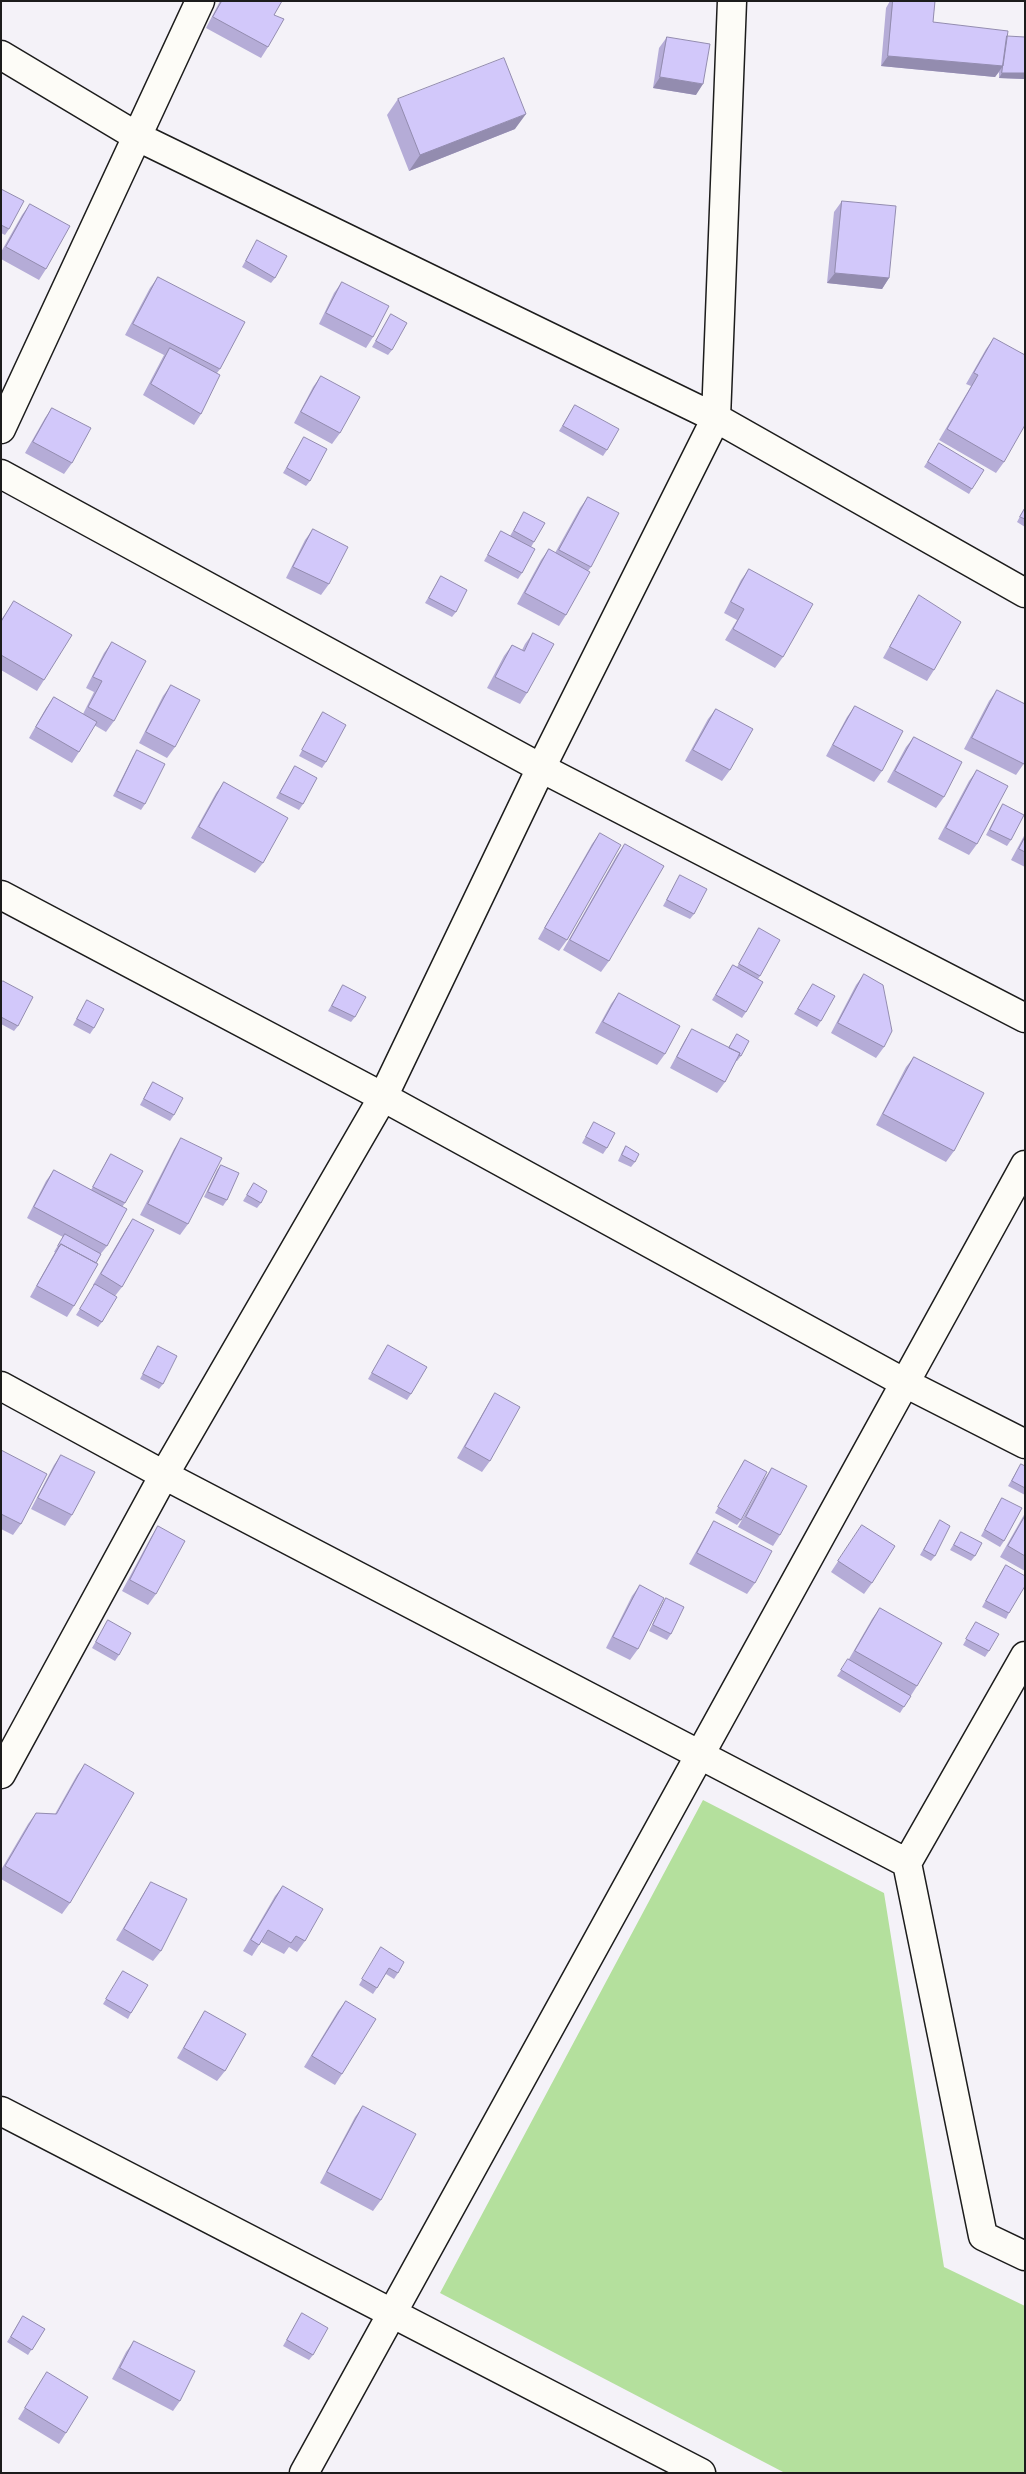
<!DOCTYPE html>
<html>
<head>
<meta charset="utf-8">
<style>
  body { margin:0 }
  #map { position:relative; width:1026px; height:2474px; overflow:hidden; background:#f4f2f8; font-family:"Shantell Sans",sans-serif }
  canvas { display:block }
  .frame { position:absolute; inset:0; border:2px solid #1c1c1c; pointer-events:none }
</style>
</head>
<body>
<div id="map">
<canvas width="1026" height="2474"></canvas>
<div class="frame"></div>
</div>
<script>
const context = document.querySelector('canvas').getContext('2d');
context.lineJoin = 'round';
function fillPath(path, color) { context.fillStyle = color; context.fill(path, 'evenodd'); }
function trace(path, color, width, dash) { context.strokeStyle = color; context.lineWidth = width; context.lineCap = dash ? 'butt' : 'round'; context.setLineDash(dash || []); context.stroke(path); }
const green = new Path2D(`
  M703 1800 884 1893 944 2267 1025 2306V2473H785L440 2293Z`);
const minor = new Path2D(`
  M1 55 138 137 716 418 1025 593
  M1 429 200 1
  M1 474 541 768 1025 1018
  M1 895 383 1097 905 1383 1025 1444
  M1 1386 164 1475 907 1863
  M1025 1656 907 1863 983 2236 1025 2256
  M1 1774 164 1475 383 1097 541 768 716 418 732 1
  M1 2111 701 2473
  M304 2473 1025 1165`);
const wall = new Path2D(`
  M220 1H282L274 15 268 47 261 58 206 28Z
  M890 1H935L933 22 1007 36 1024 79 999 78V72L995 77 881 66 886 8Z
  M667 37 696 95 653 88 659 48Z
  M398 99 515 129 409 171 387 115Z
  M1 189 9 229 5 235 1 233Z
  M842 201 889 278 882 289 827 283 834 212Z
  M30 204 46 269 39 280 1 259V252L22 215Z
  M257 240 275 278 271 283 242 267Z
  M158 277 220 369 217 373 201 414 194 425 143 395 164 355 125 335 150 288Z
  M342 282 373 337 366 348 319 324 334 293Z
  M391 314 392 350 388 355 372 347Z
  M994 338 1004 462 996 473 939 440 971 386 966 384 986 349Z
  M321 376 340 433 332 444 294 423 313 387Z
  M575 405 607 450 603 456 559 431Z
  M52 408 72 463 64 474 25 453 45 418Z
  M304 437 310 481 306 486 283 473Z
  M939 443 972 489 969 494 924 467Z
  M588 497 591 567 588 571 566 615 559 626 517 604 541 560 549 549 555 553 580 508Z
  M1025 507V527L1017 522Z
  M524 512 534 542 531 547 522 573 518 579 484 561 501 531 510 536Z
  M313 529 329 584 321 595 286 578 305 540Z
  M749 569 783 657 775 668 725 640 737 620 724 613 741 580Z
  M441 576 456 612 452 617 425 603Z
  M919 595 934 670 927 681 883 658 912 606Z
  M14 601 44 680 37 691 1 670V620Z
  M533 633 527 693 520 704 487 688 504 656 512 645 522 650 525 644Z
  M112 642 114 721 106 732 94 725 79 752 72 763 29 738 46 708 54 697 83 714 94 692 86 688 104 653Z
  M171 685 175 747 167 758 139 743 163 696Z
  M997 690 1025 762 1016 775 964 749 989 701Z
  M855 706 882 771 874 782 826 756 847 717Z
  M716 709 730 770 722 781 685 761 708 719Z
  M323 712 326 762 322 768 299 756 319 718Z
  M914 737 944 797 936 808 887 782 906 747Z
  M137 750 145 804 141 810 113 796 133 756Z
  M295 766 303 804 299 810 276 798Z
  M977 770V844L969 855 938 839 969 781Z
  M224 782 263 863 255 873 191 838 216 793Z
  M1003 804 1011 840 1007 846 986 835 999 810Z
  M600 833 567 940 559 951 538 939 592 844Z
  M1025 834V867L1011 860Z
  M625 844 609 961 601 972 563 950 617 855Z
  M680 875 694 914 690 919 663 906Z
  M759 928 760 976 758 979 746 1012 742 1018 712 1000 733 965 737 967Z
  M864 974 884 1047 876 1058 831 1033 856 985Z
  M1 982 18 1026 14 1031 1 1024Z
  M813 984 821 1021 817 1027 794 1014Z
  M343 985 355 1017 351 1022 328 1011Z
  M619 993 665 1054 657 1065 595 1033 611 1004Z
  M87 1000 94 1028 90 1034 73 1025Z
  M692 1029 728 1048 737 1034 741 1056 737 1061H736L725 1082 717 1093 670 1068 685 1040Z
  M914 1057 954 1151 946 1162 876 1125 906 1067Z
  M153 1082 174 1115 170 1121 140 1105 149 1088Z
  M594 1122 607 1148 603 1154 582 1143Z
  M181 1138 188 1224 180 1235 140 1215 174 1149Z
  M626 1146 635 1162 631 1167 618 1161 622 1152Z
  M111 1154 125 1203 122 1207 107 1246 99 1256 74 1306 67 1317 30 1297 55 1252H54L63 1237 27 1218 46 1181 54 1170 91 1190 107 1160Z
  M221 1165 227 1200 223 1206 204 1197 217 1170Z
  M254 1183 261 1203 257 1208 243 1201Z
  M133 1219 122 1287 115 1296 102 1322 98 1327 76 1315 94 1286 93 1285 126 1229Z
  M388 1345 411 1394 407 1400 368 1379Z
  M158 1346 163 1384 159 1389 140 1379 154 1352Z
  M495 1393 490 1461 482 1472 457 1458 488 1404Z
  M1 1450 21 1524 13 1535 1 1529Z
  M61 1455 72 1515 65 1526 31 1509 54 1465Z
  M745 1460 741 1520 737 1525 715 1513 741 1466Z
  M1021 1464 1025 1466V1495L1008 1486Z
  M772 1468 780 1535 773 1546 738 1527 764 1479Z
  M1002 1498 1004 1541 1000 1547 981 1536 998 1504Z
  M1025 1513V1571L1000 1557Z
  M940 1520 935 1556 931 1561 920 1555Z
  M714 1521 755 1583 747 1594 689 1564 707 1532Z
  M862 1525 872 1583 864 1594 831 1572Z
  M158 1526 156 1594 148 1605 122 1591 151 1537Z
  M961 1532 975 1556 971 1561 950 1550Z
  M1006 1565 1009 1613 1006 1619 982 1607 1002 1571Z
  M640 1585 638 1649 630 1660 606 1648 632 1596Z
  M666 1598 671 1634 667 1640 649 1631 662 1604Z
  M880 1608 917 1686 900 1713 837 1676 849 1659 872 1619Z
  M108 1620 119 1655 115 1661 92 1648Z
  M976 1622 989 1651 985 1657 963 1645Z
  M85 1764 70 1903 62 1914 1 1879V1870L28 1824 36 1813 55 1814 77 1775Z
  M151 1882 161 1951 153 1961 116 1940 144 1893Z
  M283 1886 305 1941 297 1952 289 1947 284 1954 261 1942 252 1956 243 1951 275 1896Z
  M381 1947 398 1973 394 1979 386 1974 373 1994 359 1985Z
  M123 1971 131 2013 128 2019 103 2004Z
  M346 2001 342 2074 335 2085 304 2067 338 2011Z
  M205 2011 225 2071 217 2081 177 2058 198 2022Z
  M363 2106 381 2200 373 2211 320 2183 355 2117Z
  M302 2313 313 2355 309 2360 283 2346Z
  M23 2316 45 2329 28 2355 7 2342Z
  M134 2341 180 2401 173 2411 112 2379 126 2352Z
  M47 2372 66 2433 59 2444 18 2419 40 2383Z`);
const shadedWall = new Path2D(`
  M888 56 1003 66 995 77 881 66Z
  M1002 73H1025V78L1024 79 999 78Z
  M660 77 703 84 696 95 653 88Z
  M526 114 515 129 409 171 420 155Z
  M835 273 889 278 882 289 827 283Z`);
const building = new Path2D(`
  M222 1H282L274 15 284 19 268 47 213 17Z
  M893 1H935L933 22 1008 31 1003 66 888 56Z
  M1007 36 1025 37V73H1002Z
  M667 37 710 44 703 84 660 77Z
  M504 58 526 114 420 155 398 99Z
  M1 189 24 201 9 229 1 225Z
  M842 201 896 206 889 278 835 273Z
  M30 204 70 226 46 269 6 247Z
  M257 240 287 256 275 278 246 261Z
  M158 277 245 322 220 369 133 324Z
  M342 282 389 306 373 337 326 313Z
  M391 314 407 323 392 350 376 341Z
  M994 338 1025 355V425L1004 462 947 429 978 375 974 373Z
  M170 348 220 375 201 414 151 384Z
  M321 376 360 397 340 433 301 412Z
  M575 405 619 429 607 450 563 426Z
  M52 408 91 428 72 463 33 442Z
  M304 437 327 449 310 481 287 468Z
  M939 443 984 470 972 489 928 462Z
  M588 497 619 513 591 567 559 550Z
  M1025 508V519L1020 517Z
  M524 512 545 523 534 542 514 531Z
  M313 529 348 547 329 584 293 567Z
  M501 531 535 549 522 573 488 555Z
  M549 549 590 572 566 615 525 593Z
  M749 569 813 604 783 657 733 629 744 609 731 602Z
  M441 576 467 590 456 612 429 598Z
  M919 595 961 622 934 670 890 647Z
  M14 601 72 635 44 680 1 655V622Z
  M533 633 554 644 527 693 495 677 512 645 524 651Z
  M112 642 146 661 114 721 88 707 102 681 93 677Z
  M171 685 200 700 175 747 146 732Z
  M997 690 1025 704V762L1024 764 972 738Z
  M54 697 97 722 79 752 36 727Z
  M855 706 903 731 882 771 833 745Z
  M716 709 753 729 730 770 693 750Z
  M323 712 346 725 326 762 302 750Z
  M914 737 962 762 944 797 895 771Z
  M137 750 165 764 145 804 117 791Z
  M295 766 317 778 303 804 280 793Z
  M977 770 1008 786 977 844 946 828Z
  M224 782 288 818 263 863 199 827Z
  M1003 804 1024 815 1011 840 990 830Z
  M600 833 621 845 567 940 545 928Z
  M1025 837V852L1019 849Z
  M625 844 664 866 609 961 570 940Z
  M680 875 707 889 694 914 667 900Z
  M759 928 780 940 760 976 739 964Z
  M733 965 763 982 746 1012 716 995Z
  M864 974 883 985 892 1031 884 1047 838 1023Z
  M3 981 33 997 18 1026 1 1017V983Z
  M813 984 835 996 821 1021 798 1009Z
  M343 985 366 997 355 1017 332 1006Z
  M619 993 680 1026 665 1054 603 1022Z
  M87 1000 104 1009 94 1028 77 1019Z
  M692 1029 740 1053 725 1082 677 1057Z
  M737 1034 749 1041 741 1056 739 1055 740 1053 729 1048Z
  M914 1057 984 1093 954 1151 883 1114Z
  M153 1082 183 1098 174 1115 144 1099Z
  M594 1122 615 1133 607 1148 586 1137Z
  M181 1138 222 1158 188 1224 148 1204Z
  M626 1146 639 1154 635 1162 622 1155Z
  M111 1154 143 1171 125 1203 93 1187Z
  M221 1165 239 1173 227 1200 208 1192Z
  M54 1170 127 1209 107 1246 34 1207Z
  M254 1183 267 1191 261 1203 247 1195Z
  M133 1219 154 1230 122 1287 101 1274Z
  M65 1234 101 1254 96 1263 61 1244 59 1247 58 1246Z
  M61 1244 98 1264 74 1306 37 1286Z
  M95 1284 117 1297 102 1322 80 1309Z
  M388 1345 427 1367 411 1394 372 1373Z
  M158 1346 177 1356 163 1384 143 1374Z
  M495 1393 520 1407 490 1461 465 1447Z
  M1 1450 47 1474 21 1524 1 1514Z
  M61 1455 95 1472 72 1515 38 1498Z
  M745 1460 767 1472 741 1520 718 1507Z
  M1021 1464 1025 1466V1488L1012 1481Z
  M772 1468 807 1486 780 1535 746 1517Z
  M1002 1498 1022 1508 1004 1541 985 1530Z
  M1025 1516V1556L1008 1546Z
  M940 1520 950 1526 935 1556 924 1550Z
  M714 1521 772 1551 755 1583 697 1553Z
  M862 1525 895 1546 872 1583 838 1561Z
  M158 1526 185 1541 156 1594 130 1580Z
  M961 1532 982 1543 975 1556 954 1545Z
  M1006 1565 1025 1576V1586L1009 1613 986 1601Z
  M640 1585 664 1598 638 1649 613 1637Z
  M666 1598 684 1607 671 1634 653 1625Z
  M880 1608 942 1643 917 1686 855 1651Z
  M108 1620 131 1633 119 1655 96 1642Z
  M976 1622 999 1634 989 1651 966 1639Z
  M848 1659 911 1696 904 1707 841 1670Z
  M85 1764 134 1793 70 1903 5 1866 36 1813 56 1814Z
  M151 1882 187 1899 161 1951 124 1929Z
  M283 1886 323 1909 305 1941 296 1936 291 1943 268 1930 259 1945 251 1940Z
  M381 1947 404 1962 398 1973 389 1968 377 1988 362 1979Z
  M123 1971 148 1985 131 2013 106 1999Z
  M346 2001 376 2019 342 2074 312 2056Z
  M205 2011 246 2034 225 2071 184 2048Z
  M363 2106 416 2134 381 2200 327 2172Z
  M302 2313 328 2328 313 2355 287 2340Z
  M23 2316 45 2329 32 2350 11 2337Z
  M134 2341 195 2371 180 2401 120 2368Z
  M47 2372 88 2397 66 2433 25 2408Z`);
fillPath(green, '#b4e09d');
trace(minor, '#1c1c1c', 31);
trace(minor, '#fdfcf7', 28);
fillPath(wall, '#b5acd7');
fillPath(shadedWall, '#938caf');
fillPath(building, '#d2c8fa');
trace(building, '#938caf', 1);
</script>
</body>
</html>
